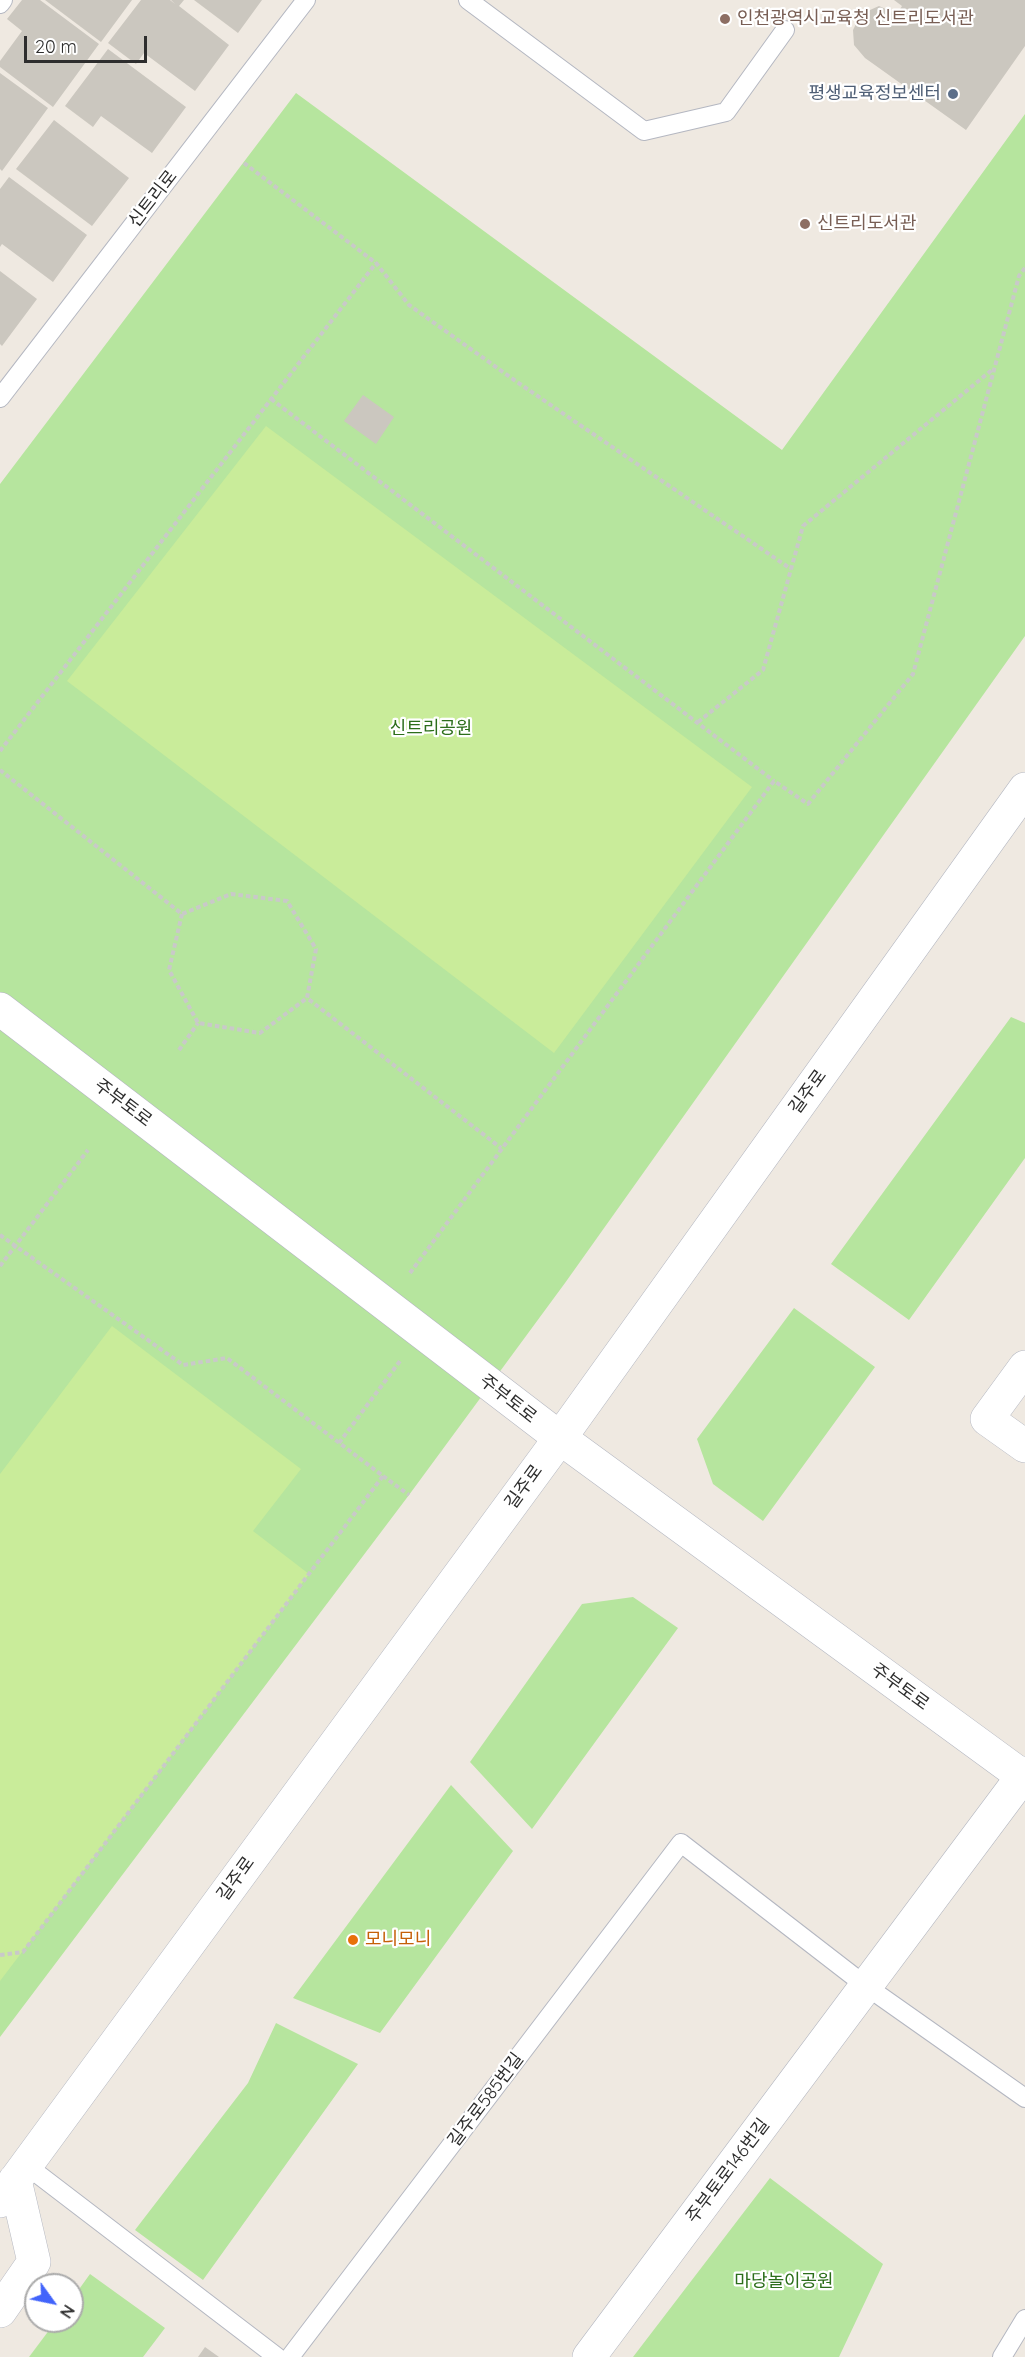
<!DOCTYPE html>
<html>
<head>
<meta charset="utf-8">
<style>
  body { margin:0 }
  #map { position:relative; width:1025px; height:2357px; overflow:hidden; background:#efe9e1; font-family:Quicksand,sans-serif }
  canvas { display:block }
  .north { position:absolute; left:24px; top:2273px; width:60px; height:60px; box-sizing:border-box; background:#fff; border:2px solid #ababab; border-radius:50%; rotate:123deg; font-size:16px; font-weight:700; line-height:24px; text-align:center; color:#2e2e2e }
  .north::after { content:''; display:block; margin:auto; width:21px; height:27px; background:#4264fb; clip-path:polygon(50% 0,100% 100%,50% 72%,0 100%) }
  .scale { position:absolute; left:24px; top:36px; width:123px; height:27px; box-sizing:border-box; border:3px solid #2e2e2e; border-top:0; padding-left:8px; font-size:18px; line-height:21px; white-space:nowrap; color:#2e2e2e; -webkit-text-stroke:4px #fff; paint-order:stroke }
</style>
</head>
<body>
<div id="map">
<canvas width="1025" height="2357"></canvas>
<div class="north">N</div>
<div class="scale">20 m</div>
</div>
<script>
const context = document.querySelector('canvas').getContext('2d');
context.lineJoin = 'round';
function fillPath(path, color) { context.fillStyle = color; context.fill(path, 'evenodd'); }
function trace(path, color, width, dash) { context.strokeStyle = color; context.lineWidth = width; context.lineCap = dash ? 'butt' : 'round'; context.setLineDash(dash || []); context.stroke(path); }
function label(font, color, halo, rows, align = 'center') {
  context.font = font + ' Quicksand,"Noto Sans KR",sans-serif'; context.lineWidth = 4.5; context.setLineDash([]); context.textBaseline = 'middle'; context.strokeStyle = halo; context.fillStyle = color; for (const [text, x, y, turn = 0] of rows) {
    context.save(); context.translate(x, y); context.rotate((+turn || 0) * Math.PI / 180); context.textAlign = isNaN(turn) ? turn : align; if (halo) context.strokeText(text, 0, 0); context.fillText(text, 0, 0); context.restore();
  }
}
const green = new Path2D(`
  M296 93 782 450 1025 114V636L565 1283 409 1495 0 2037V484Z
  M1011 1017 1025 1023V1158L909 1320 831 1264Z
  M794 1308 875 1367 763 1521 713 1484 697 1439Z
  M633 1597 678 1628 532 1829 470 1762 582 1604Z
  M451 1785 513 1851 380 2033 293 1998Z
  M276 2023 358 2064 203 2280 135 2230 248 2083Z
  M770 2178 883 2264 839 2357H633Z
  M90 2274 165 2328 143 2357H29L56 2321H72V2299Z`);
const pitch = new Path2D(`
  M266 426 752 787 554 1053 67 681Z
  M112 1326 301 1469 253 1531 309 1574 0 1981V1474Z`);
const building = new Path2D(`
  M22 0H40L99 44 53 107 0 67V61L22 31 7 19Z
  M45 0H132L101 42Z
  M141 0H170L175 4 171 0H184L179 6 229 45 195 91 144 53 136 64 108 43Z
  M194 0H262L238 33Z
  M894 0H1025V46L966 130 865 58 854 45 853 30 861 14 879 6 897 14 902 6Z
  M108 49 186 107 152 153 101 116 93 127 65 106Z
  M0 73 48 108 2 171 0 169Z
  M54 120 129 178 92 226 16 169Z
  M9 177 87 235 53 282 2 244 0 247V189Z
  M0 271 37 299 2 346 0 344Z
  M363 395 394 417 376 444 344 421Z
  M205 2347 219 2357H198Z`);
const path = new Path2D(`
  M244 163 376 263 409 305 517 382 791 569
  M271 399 774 781
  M698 722 763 670 803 526 993 369
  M0 751 376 263
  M0 770 182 914 231 894 287 901 316 949 307 998 501 1148
  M182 914 169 970 198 1023 260 1033 307 998
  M179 1050 198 1023
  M0 1235 183 1365 227 1358 383 1476 23 1952 0 1955
  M0 1266 88 1150
  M410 1273 774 781 808 804 913 674 1019 276 1025 268
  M339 1443 400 1361
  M383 1476 409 1495`);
const lane = new Path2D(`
  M468 0 644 131 726 112 785 30
  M0 4 3 0
  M0 398 306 0
  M26 2165 277 2357
  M290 2357 681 1843 866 1986 1025 2098
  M1002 2357 1025 2319`);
const street = new Path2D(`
  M1025 1367 987 1419 1025 1446
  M589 2357 1025 1773`);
const secondary = new Path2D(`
  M0 1009 560 1438 1025 1778
  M0 2201 560 1438 1025 789
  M0 2311 34 2262 15 2180`);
const markers = [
  [725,19,6,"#8d6e63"],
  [953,94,6,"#5c6f8a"],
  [805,224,6,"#8d6e63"],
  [353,1940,6,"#e8710a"]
];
const educationNames = [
  ["인천광역시교육청 신트리도서관",737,19],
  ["신트리도서관",817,224]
];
const serviceNames = [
  ["평생교육정보센터",941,94]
];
const streetNames = [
  ["신트리로",153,199,-52],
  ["길주로",808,1092,-54],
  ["주부토로",123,1103,37],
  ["주부토로",508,1399,38],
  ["길주로",524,1487,-54],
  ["주부토로",900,1687,36],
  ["길주로",236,1879,-54],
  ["길주로585번길",486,2100,-53],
  ["주부토로146번길",728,2171,-53]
];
const parkNames = [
  ["신트리공원",431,729],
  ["마당놀이공원",784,2282]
];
const foodNames = [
  ["모니모니",365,1940]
];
fillPath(green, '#b6e59e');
fillPath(pitch, '#c9ec9a');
fillPath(building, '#cbc7bf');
trace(lane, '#b4b7c1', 20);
trace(street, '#b4b7c1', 34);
trace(secondary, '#b4b7c1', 34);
trace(path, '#c9c9c9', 4, [4.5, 3]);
trace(lane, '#fff', 18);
trace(street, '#fff', 33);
trace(secondary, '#fff', 33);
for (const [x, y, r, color] of markers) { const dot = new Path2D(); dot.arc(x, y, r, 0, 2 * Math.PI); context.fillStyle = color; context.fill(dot); trace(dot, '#fff', 2); }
label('18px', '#785e54', '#fff', educationNames, 'left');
label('18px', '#4e5e75', '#fff', serviceNames, 'right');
label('18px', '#2e2e2e', '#fff', streetNames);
label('18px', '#2c6e1b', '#fff', parkNames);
label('18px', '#c56008', '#fff', foodNames, 'left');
</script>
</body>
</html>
